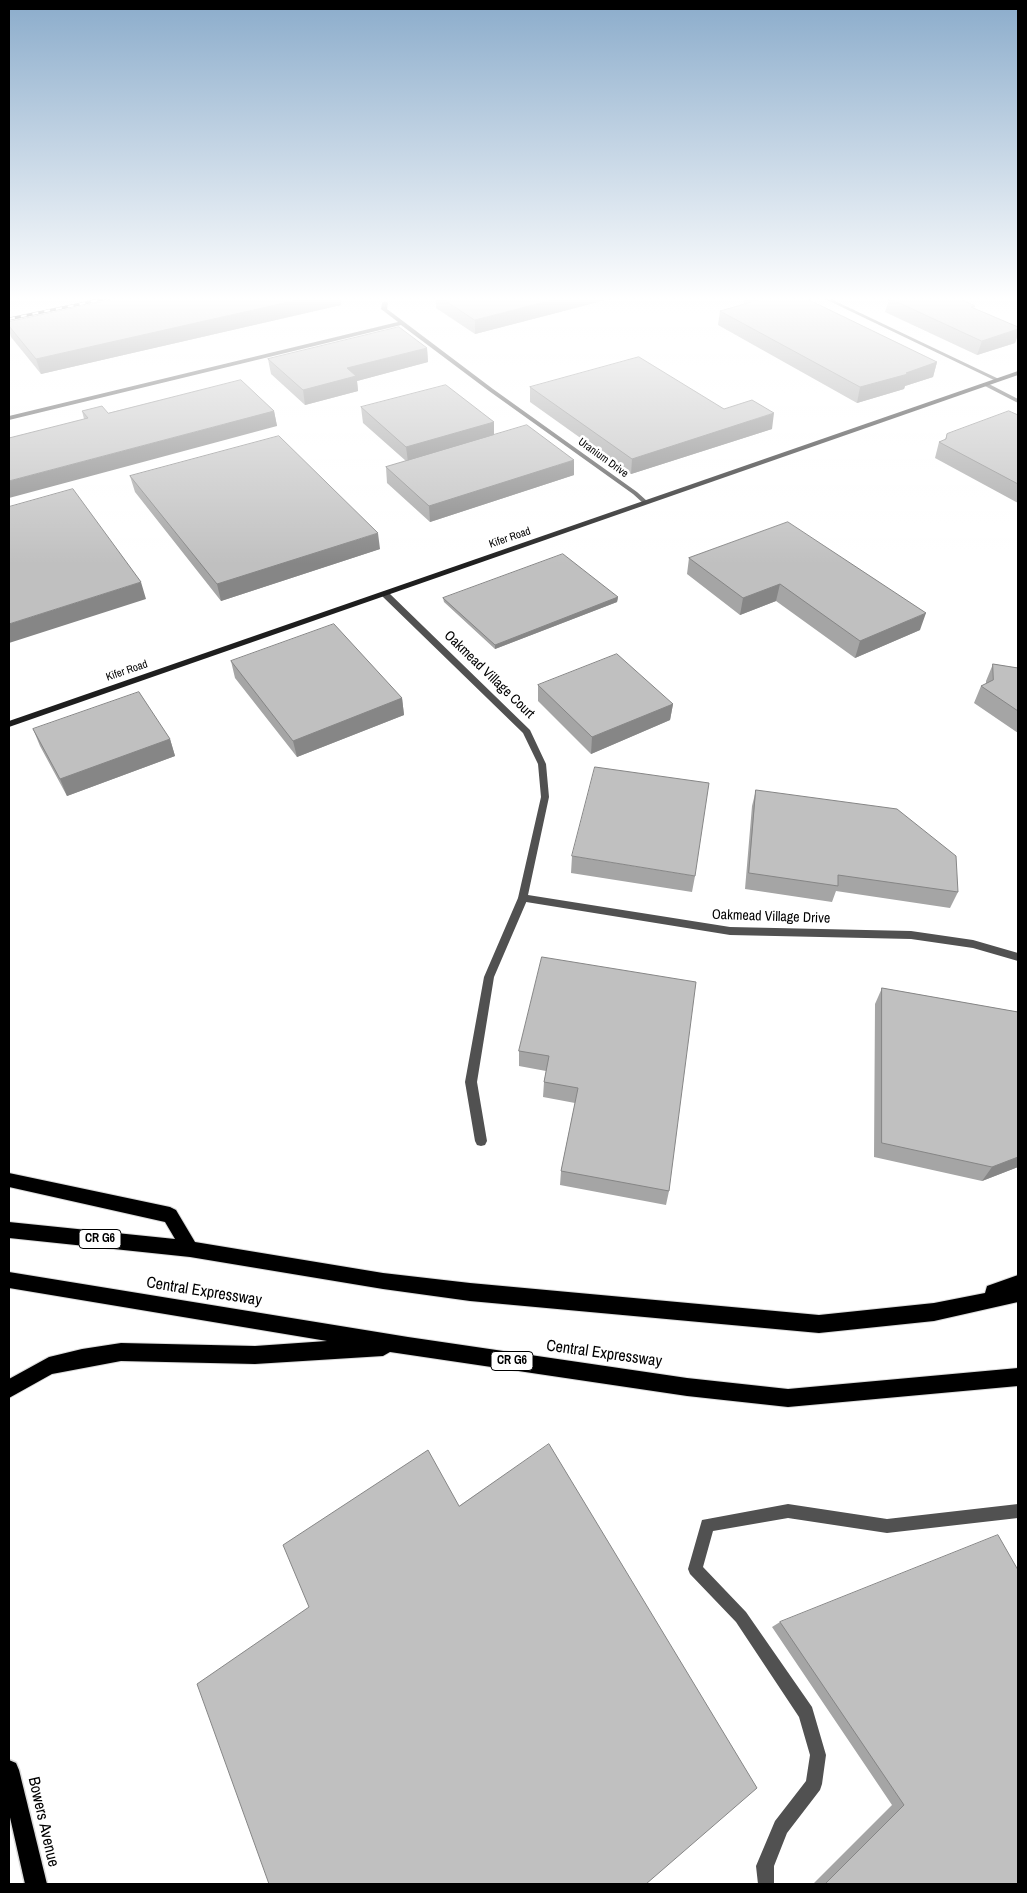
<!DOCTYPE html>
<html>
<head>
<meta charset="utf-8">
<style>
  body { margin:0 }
  #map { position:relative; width:1027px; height:1893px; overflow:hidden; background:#fff; font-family:"Archivo Narrow",sans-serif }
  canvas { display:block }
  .frame { position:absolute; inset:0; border:10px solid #000; pointer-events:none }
</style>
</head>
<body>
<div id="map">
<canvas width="1027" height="1893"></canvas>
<div class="frame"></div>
</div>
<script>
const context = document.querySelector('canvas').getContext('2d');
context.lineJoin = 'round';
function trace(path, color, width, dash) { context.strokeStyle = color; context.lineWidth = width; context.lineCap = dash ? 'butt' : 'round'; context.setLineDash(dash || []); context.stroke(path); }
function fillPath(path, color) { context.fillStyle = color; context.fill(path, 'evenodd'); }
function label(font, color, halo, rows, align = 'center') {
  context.font = font + ' "Archivo Narrow",sans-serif'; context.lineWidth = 5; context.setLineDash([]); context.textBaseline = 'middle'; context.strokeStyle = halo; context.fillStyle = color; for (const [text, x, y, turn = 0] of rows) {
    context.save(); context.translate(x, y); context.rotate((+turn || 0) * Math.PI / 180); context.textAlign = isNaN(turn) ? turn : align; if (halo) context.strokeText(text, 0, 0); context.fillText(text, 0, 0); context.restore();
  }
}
const service = new Path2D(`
  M825 299H831L1001 380 996 381Z
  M983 383H987L1018 399V403L983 385Z
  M788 1504 887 1519 1018 1504V1518L887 1533 788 1518 713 1531 703 1567 746 1612 812 1707 826 1755 822 1784 820 1790 787 1833 774 1866V1884H758L756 1866 775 1821 806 1781 810 1755 799 1717 736 1622 690 1574 688 1569 702 1520Z`);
const minor = new Path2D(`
  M385 301 388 303 387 309 493 389 637 492 647 501V503H643L633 494 489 391 401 325 9 420V416L398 322 381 309 382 303Z
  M523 894 528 898 494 977 477 1082 487 1141 485 1145 481 1146 477 1145 475 1141 465 1082 484 977 518 898Z`);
const tertiary = new Path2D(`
  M382 592H388L530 730 546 764 549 797 528 895 730 927 911 931 973 940 1018 953V961L973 948 911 939 730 935 520 901 518 898 541 797 538 764 523 733 382 596Z`);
const secondary = new Path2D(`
  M1018 371V375L9 727V721Z`);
const primary = new Path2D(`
  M9 1760 16 1763 19 1770 47 1884H25L9 1813Z`);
const trunk = new Path2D(`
  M9 1173 170 1207 176 1210 195 1242 383 1273 470 1283 819 1315 934 1303 985 1293 987 1286 1018 1275V1302L934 1321 819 1333 470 1301 383 1289 190 1257 9 1238V1222L175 1239 165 1222 9 1187Z
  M9 1272 408 1337 687 1378 788 1389 1018 1368V1386L788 1407 687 1396 390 1352 383 1356 255 1364 121 1361 52 1374 9 1398V1379L49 1357 82 1349 121 1343 255 1346 327 1341 9 1288Z`);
const rail = new Path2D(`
  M9 319 104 299`);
const wall = new Path2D(`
  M436 299H610L475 334 436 308Z
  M744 299H807L937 362 933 377 905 386 904 389 857 403 718 325 720 311 744 304Z
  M889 299H960L975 306 974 308 1018 327V334L1015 343 977 355 885 312Z
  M341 305 41 374 11 337 9 330V322Z
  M427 348 428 362 357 381 358 391 305 405 271 374 268 359Z
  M530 387 724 409 772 429 631 474 530 402Z
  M361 407 494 422V435L574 475 430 522 387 483 386 467 406 461 363 423Z
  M82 411 108 413 274 411 277 426 84 419Z
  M1018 415V503L935 458 939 442 945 440 947 434Z
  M130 476 380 549 221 601 135 492Z
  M788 522 920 630 855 658 776 601 740 615 687 574 689 558Z
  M618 597 617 602 495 649 444 602 443 598Z
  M231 661 402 698 404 715 297 757 235 678Z
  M993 664 1018 668V733L974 703 981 686 986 684V681Z
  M538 685 673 704 670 720 591 754 538 701Z
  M33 729 170 739 175 756 67 796 40 746Z
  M756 790 958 892 950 908 836 891 832 902 745 889 752 806Z
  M572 856 695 876 692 892 571 873Z
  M542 957 669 1191 666 1205 560 1185 561 1171 575 1103 543 1097 544 1082 546 1071 519 1066V1051Z
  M882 988 1018 1012V1167L982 1181 874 1157 875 1004Z
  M780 1622 1018 1884H813L892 1805 772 1627Z`);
const shadedWall = new Path2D(`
  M302 299H340L341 305 41 374 36 359Z
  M556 299H610L475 334V320Z
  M1018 329V334L1015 343 977 355 982 341Z
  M427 348 428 362 357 381 358 391 305 405 303 390 347 368Z
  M937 362 933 377 905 386 904 389 857 403 860 387Z
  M274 411 277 426 9 498V481Z
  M774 413 772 429 631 474 632 459Z
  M494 422V437L408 462 406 447Z
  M574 460V475L430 522 429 506Z
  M378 533 380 549 221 601 217 584Z
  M141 582 146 599 9 643V624Z
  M780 584 776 601 740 615 743 598Z
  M618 597 617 602 495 649V645Z
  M926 613 920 630 855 658 860 641Z
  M402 698 404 715 297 757 293 741Z
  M673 704 670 720 591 754 592 737Z
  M170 739 175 756 67 796 60 779Z
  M1018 1157V1167L982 1181 992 1167Z`);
const building = new Path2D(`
  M115 299H302L36 359 9 326V322Z
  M443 299H556L475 320Z
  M761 299H807L937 362 906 373 908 374 860 387 720 311 762 299Z
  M891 299H960L975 306 971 307 1018 327V329L982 341Z
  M399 327 427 348 347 368 356 376 303 390 268 359Z
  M639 357 724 409 752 400 774 413 632 459 530 387Z
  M241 380 274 411 9 481V438L88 418 82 411 102 406 108 413Z
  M446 385 494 422 406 447 361 407Z
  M1009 411 1018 415V484L939 442 946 439 947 434Z
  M527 425 574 460 429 506 386 467Z
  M279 436 378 533 217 584 130 476Z
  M73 489 141 582 9 624V507Z
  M788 522 926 613 860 641 780 584 743 598 689 558Z
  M563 554 618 597 495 645 443 598Z
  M334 624 402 698 293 741 231 661Z
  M617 654 673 704 592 737 538 685Z
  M993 664 1018 668V711L981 686 993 680Z
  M139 692 170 739 60 779 33 729Z
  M595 767 709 783 695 876 572 856Z
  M756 790 897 809 956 856 958 892 838 875V886L749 873Z
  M542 957 696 982 669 1191 561 1171 578 1088 544 1082 549 1056 519 1051Z
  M882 988 1018 1012V1157L992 1167 882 1143Z
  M549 1444 757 1788 646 1884H269L197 1684 309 1607 283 1545 428 1450 459 1506Z
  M998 1535 1018 1570V1884H825L904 1805 780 1622Z`);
const farStreetnames = [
  ["Uranium Drive",603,458,36],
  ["Kifer Road",510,538,-19],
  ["Kifer Road",127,671,-19]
];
const shields = [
  [100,1239,42],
  [512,1361,42]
];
const shieldNames = [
  ["CR G6",100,1239],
  ["CR G6",512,1361]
];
const streetNames = [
  ["Oakmead Village Court",489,675,44],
  ["Oakmead Village Drive",771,917,2]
];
const nearStreetnames = [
  ["Central Expressway",204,1292,9],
  ["Central Expressway",604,1354,8],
  ["Bowers Avenue",43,1822,77]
];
trace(primary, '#dbdbdb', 3);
trace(trunk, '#dbdbdb', 2);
fillPath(service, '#515151');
fillPath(minor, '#515151');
fillPath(tertiary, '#515151');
fillPath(secondary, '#1e1e1e');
fillPath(primary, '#000');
fillPath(trunk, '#000');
trace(rail, '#000', 3);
trace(rail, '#fff', 2, [6]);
fillPath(wall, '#a5a5a5');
fillPath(shadedWall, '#868686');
fillPath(building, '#c0c0c0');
trace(building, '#868686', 1);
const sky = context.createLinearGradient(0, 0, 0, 564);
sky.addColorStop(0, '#8baccb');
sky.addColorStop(0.53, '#fff');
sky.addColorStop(1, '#ffffff00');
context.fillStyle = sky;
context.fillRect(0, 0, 1027, 564);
label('11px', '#000', '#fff', farStreetnames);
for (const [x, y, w] of shields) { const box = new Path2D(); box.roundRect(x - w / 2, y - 9.5, w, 19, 4); context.fillStyle = '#fff'; context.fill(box); trace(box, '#000', 1); }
label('bold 12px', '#000', null, shieldNames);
label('14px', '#000', '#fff', streetNames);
label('16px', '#000', '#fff', nearStreetnames);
</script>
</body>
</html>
